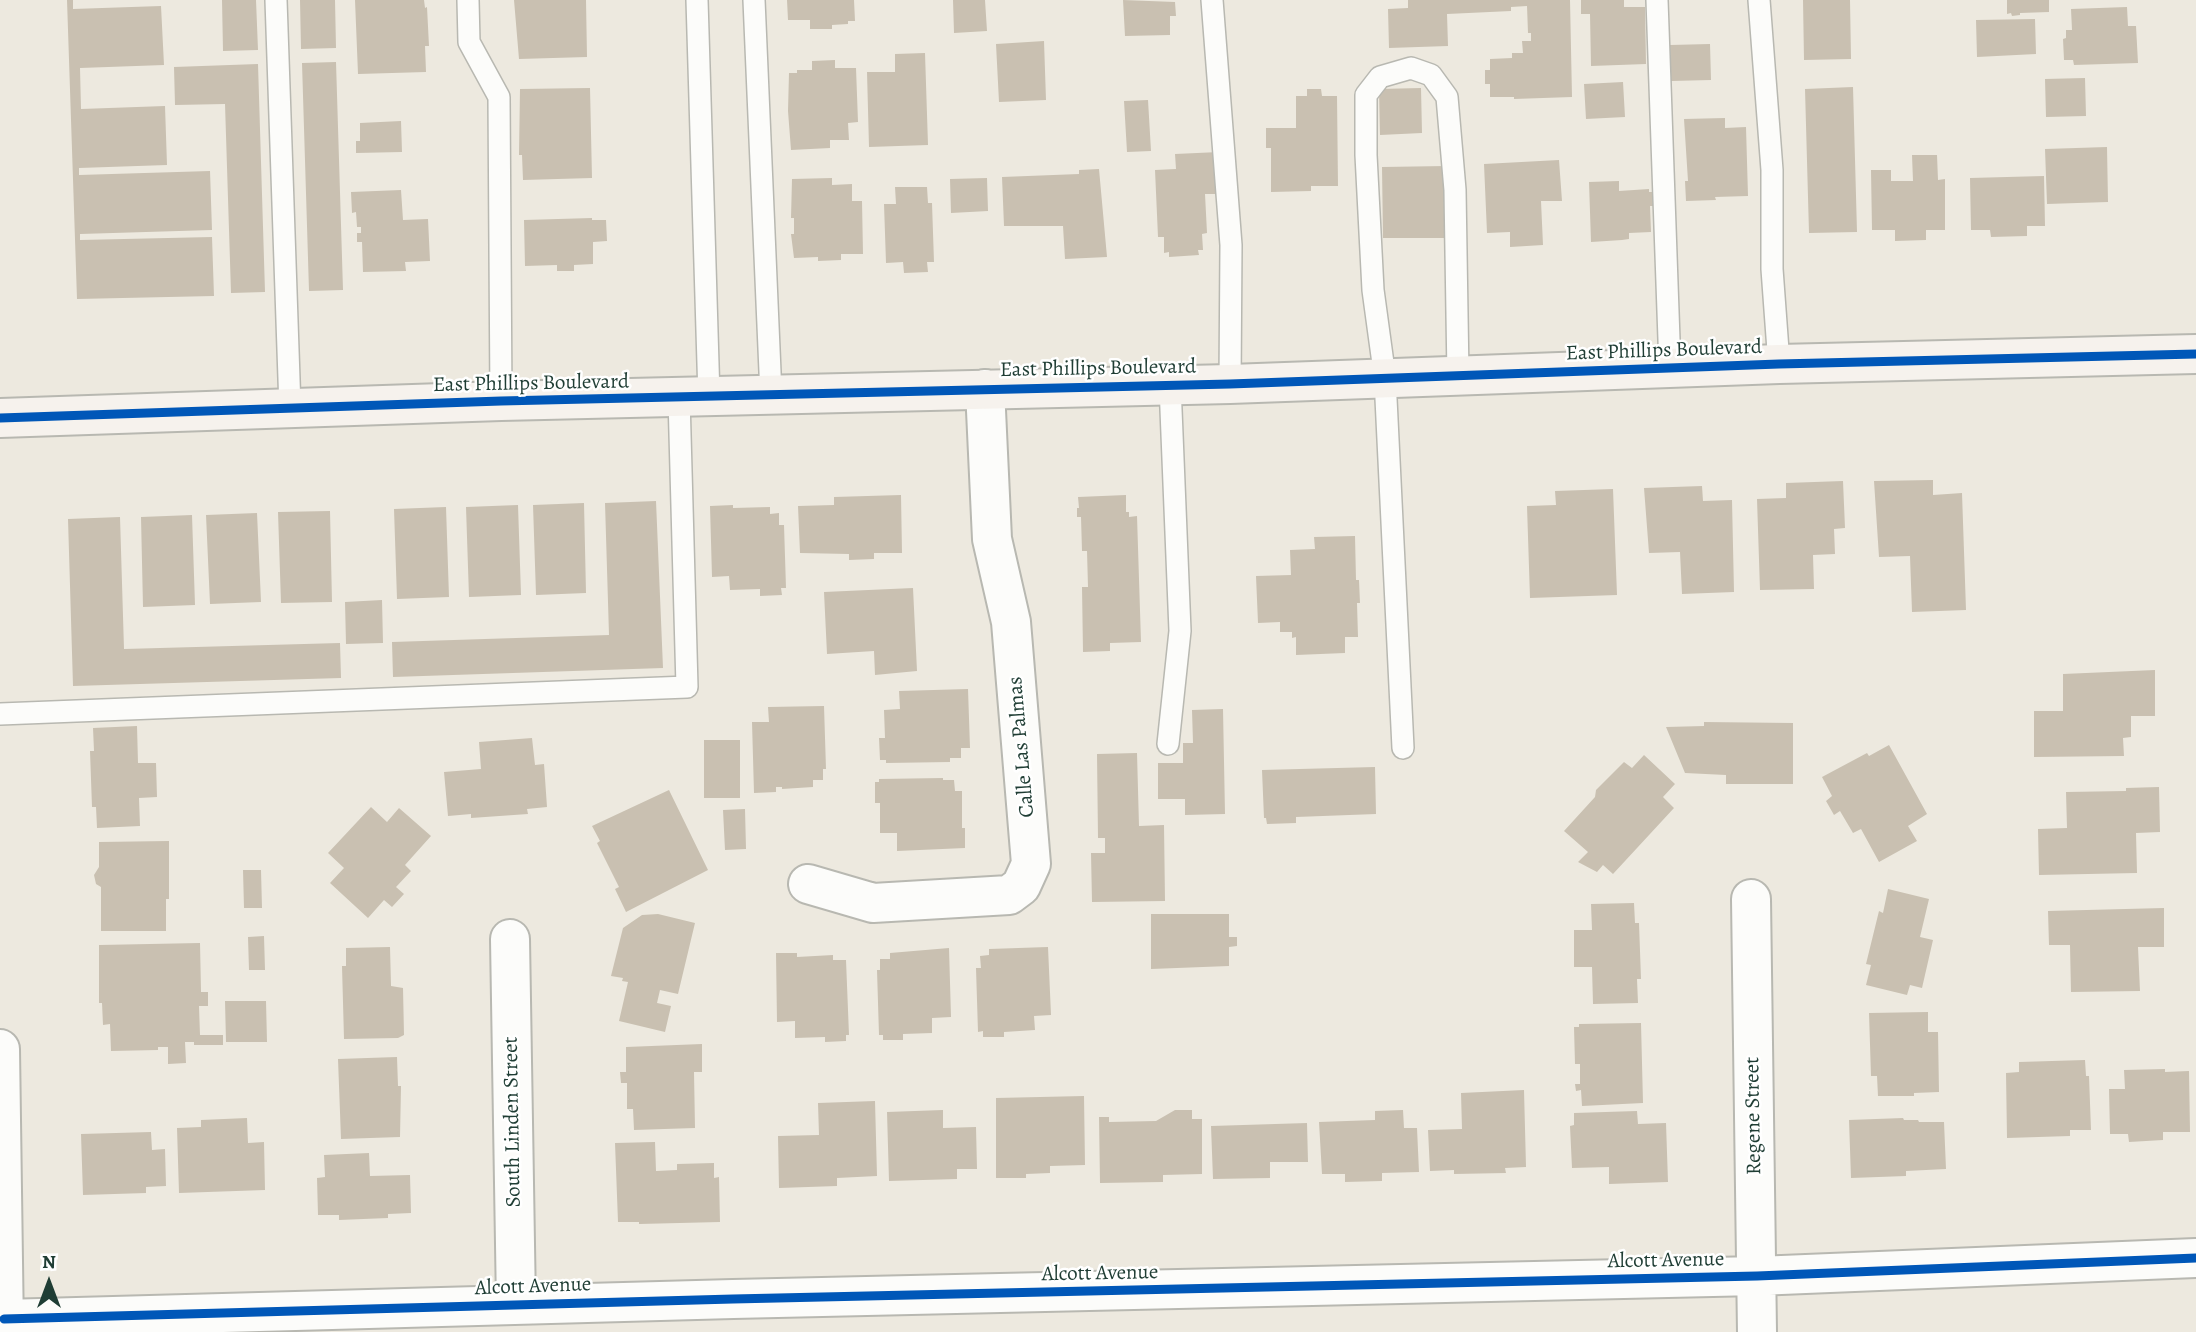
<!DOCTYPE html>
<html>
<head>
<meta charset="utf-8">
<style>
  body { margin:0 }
  #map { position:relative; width:2196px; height:1332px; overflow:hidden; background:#ede9df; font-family:Alegreya,serif }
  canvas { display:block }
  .north { position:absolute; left:14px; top:1248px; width:70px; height:70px; -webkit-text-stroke:5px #fff; paint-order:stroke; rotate:0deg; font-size:19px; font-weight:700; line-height:28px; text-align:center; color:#1f3d34 }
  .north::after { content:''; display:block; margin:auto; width:24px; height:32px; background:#1f3d34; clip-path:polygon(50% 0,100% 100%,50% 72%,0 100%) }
</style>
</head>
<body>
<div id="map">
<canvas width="2196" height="1332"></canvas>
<div class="north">N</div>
</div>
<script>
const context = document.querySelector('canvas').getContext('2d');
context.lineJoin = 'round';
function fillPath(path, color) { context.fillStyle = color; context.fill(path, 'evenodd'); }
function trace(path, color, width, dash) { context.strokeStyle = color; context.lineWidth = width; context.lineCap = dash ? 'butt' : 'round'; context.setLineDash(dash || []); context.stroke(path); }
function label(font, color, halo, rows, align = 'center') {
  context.font = font + ' Alegreya,serif'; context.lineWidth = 5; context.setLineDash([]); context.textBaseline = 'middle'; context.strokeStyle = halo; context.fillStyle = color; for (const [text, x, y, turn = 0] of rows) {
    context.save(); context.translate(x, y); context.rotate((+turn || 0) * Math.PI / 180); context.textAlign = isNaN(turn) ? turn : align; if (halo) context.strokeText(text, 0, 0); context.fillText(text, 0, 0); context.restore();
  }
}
const building = new Path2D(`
  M67 0H73V9L161 6 164 65 80 68 81 109 165 106 167 165 79 168V175L210 171 212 230 80 234V240L212 237 214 296 77 299Z
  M222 0H256L258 50 223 51Z
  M300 0H335L336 48 301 49Z
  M355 0H424L425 8 427 7 429 46H425L426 72 358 74Z
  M514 0H586L587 57 519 59Z
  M787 0H854L855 21H848V24L832 25V29H810V20H788Z
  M953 0H985L987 31 954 33Z
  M1123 0 1175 2 1176 16H1170V35L1125 36Z
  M1408 0H1570L1572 97 1514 99V97H1490V84H1485V70H1490V59L1512 58V53H1523L1522 41H1531V33H1528L1527 6 1511 7V11L1447 14 1448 46 1389 48 1388 9 1408 8Z
  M1581 0H1624V7H1645L1646 64 1591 66 1590 14H1581Z
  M1803 0H1850L1851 59 1804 60Z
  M2007 0H2049V12L2020 13V15L2012 16 2011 13 2007 14Z
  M2127 7 2128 26H2136L2138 63 2074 65 2073 60H2064L2063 39 2066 38V30H2072L2071 9Z
  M2035 19 2036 54 1977 57 1976 20Z
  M1044 41 1046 100 999 102 996 44Z
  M1710 44 1711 80 1671 81 1670 45Z
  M925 53 928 145 869 147 867 72H895V54Z
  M835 60V68H856L858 122 848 123 849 140H830V148L791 150 788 111 789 73H797V70H812V61Z
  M336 62 343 290 309 291 302 63Z
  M258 64 265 292 231 293 225 104 175 105 174 67Z
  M2085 78 2086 116 2046 117 2045 79Z
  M1623 82 1625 117 1586 119 1584 84Z
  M1853 87 1857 232 1809 233 1805 89Z
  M590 88 592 178 523 180 522 155H519L520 89Z
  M1421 88 1422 133 1380 135 1379 89Z
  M1307 89H1321L1322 96H1337L1338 186H1311V191L1271 192V148H1266V128H1296V96H1307Z
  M1148 100 1151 151 1127 152 1124 101Z
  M1725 118V128L1746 127 1748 196 1715 197 1716 200 1686 201 1685 181H1688L1684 119Z
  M401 121 402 152 356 153V141H360V123Z
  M2107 147 2108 202 2047 204 2045 149Z
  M1219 152 1222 194H1205L1207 233 1202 234 1203 250H1198L1199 255 1169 257V252L1164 253V237H1158L1155 170 1176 169 1175 154Z
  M1912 155H1937L1938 180 1945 179V230H1926V240L1895 241V230H1872L1871 170H1891V181H1913Z
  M1559 160 1562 201H1541L1543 245 1510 247V232L1487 233 1484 164Z
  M1446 166 1447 238H1383L1382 167Z
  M1099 169 1107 257 1065 259 1063 226H1004L1002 177 1079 174V170Z
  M2044 176 2045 226H2027V236L1991 237 1990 230H1971L1970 178Z
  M832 178V185L852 184V201H862L863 254H841V260L818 261V257L794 258 791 234H794V218H791L792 179Z
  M987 178 988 211 951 213 950 179Z
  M1619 181V191L1649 189V192H1652L1653 206H1650L1651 232 1629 233V239L1622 240 1591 242 1589 182Z
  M895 187H927L928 203H932L934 262H927L928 272 904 273 903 262 886 263 884 204H896Z
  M401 190 403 220 428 219 430 261 405 262 406 271 363 272 362 242H357V233H361V227H357L356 212 352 213 351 192Z
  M592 218V220H606L607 241 593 242V264L574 265V271H557V265L525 266 524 220Z
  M1933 480V495L1962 493 1966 610 1912 612 1910 556 1879 557 1874 481Z
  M1843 481 1845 528 1834 529 1835 554 1813 555 1814 589 1760 590 1757 499 1786 498V483Z
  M1702 486 1703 501 1732 500 1734 592 1682 594 1680 552 1649 553 1644 488Z
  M1613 489 1617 595 1530 598 1527 506 1556 505 1555 491Z
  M901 495 902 553H874V559L849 560V554L800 553 798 506 834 505V497Z
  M1126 495V512H1129V517L1137 516 1141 642 1110 643V651L1083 652 1082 587H1088L1087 551H1082L1081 517H1077V508H1079L1078 497Z
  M656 501 663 668 393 677 392 642 609 635 605 503Z
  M584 503 586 593 536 595 533 505Z
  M518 505 521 595 469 597 466 507Z
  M733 505V508L770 507V514L779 513V525H784L786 588H781L782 595 760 596V589L730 590 729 576 712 577 710 506Z
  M446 507 449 597 397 599 394 509Z
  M330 511 332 602 281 603 278 512Z
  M257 513 261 602 210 604 206 515Z
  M192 515 195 605 143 607 141 517Z
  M120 517 124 649 340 643 341 678 73 686 68 519Z
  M1355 536 1356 580H1359L1360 603H1357L1358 637H1345V653L1296 655V637L1292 638V632H1280V622L1258 623 1256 576 1291 575 1290 550 1315 549 1314 537Z
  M913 588 917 671 875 675 874 651 827 654 824 592Z
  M382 600 383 643 346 644 345 602Z
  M2155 670V716H2131V737L2123 738 2124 756 2034 757V711H2063V674Z
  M968 689 970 748H961V758H950V762L886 763V760H880L879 738H885L884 710 900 709 899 691Z
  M824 706 826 769H823V780H813V787L782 789V787H776V792L754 793 752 722H769L768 707Z
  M1223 709 1225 814 1185 815V799H1158V763H1183V743H1193L1192 710Z
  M1704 722 1793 723V784H1726V775L1685 773 1666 727 1704 726Z
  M137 726 138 763H156L157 797 139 798 140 826 97 828 96 807H92L90 751H94L93 728Z
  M532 738 535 765 544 764 547 807 527 809 528 814 471 818V814L448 816 444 772 481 769 479 742Z
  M704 740H740V798H704Z
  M1889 745 1927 814 1908 826 1917 841 1879 862 1861 829 1853 833 1840 811 1834 815 1826 801 1832 796 1822 777 1867 753 1869 756Z
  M1137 753 1139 826 1164 825 1165 901 1092 902 1091 853H1105V838H1098L1097 754Z
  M1644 755 1675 784 1663 797 1674 808 1613 874 1603 865 1597 872 1578 862 1588 852 1564 831 1595 797 1596 790 1624 762 1632 768Z
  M1375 767 1376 814 1296 817V823L1267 824 1266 818H1264L1262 770Z
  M943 778V780H954L955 791H962V828H965V848L897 851V833H880V803H875V782H879V779Z
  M2159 787 2160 832 2136 833 2137 873 2039 875 2038 829 2067 828 2066 792 2126 791V788Z
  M669 790 708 870 626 912 615 889 619 887 597 843 600 841 592 826Z
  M371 807 387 822 399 808 431 836 405 865 411 871 396 887 404 894 392 907 384 900 368 918 330 883 344 868 328 853Z
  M745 809 746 849 725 850 723 810Z
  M169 841V899H166V931H101V887L96 884 94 875 99 867V842Z
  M243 870H261L262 908H244Z
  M1888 889 1929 899 1920 937 1933 940 1922 988 1910 985 1907 995 1866 985 1871 965 1866 964 1879 911 1883 913Z
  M1634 903 1635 923H1639L1641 979H1637L1638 1003 1593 1004 1592 967H1574V930H1592L1591 904Z
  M2164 908V947H2138L2140 991 2071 992 2070 945H2049L2048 911Z
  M658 914 695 923 678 994 660 990 657 1003 671 1006 665 1032 619 1021 628 982 622 981 623 978 611 976 623 928 642 915Z
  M1151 914H1229V937H1237V946L1229 947V966L1151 969Z
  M264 936 265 970H249L248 937Z
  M200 943 201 992H208V1006H199L200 1035H223V1045H194V1042H185L186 1063 168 1064V1047H158V1050L111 1051 110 1024 103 1025 102 1003H99V945Z
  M390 947 391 986 403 988 404 1035 398 1038 344 1039 342 966H346V948Z
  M1048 947 1051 1015 1034 1016 1035 1030 1004 1032V1037H983V1031L978 1032 976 968H981L980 956 989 955V949Z
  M949 948 951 1017 932 1018V1033L903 1034V1040H883V1035H879L877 970H880V959H890V953Z
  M776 953H797V957L833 955V960H846L849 1035H846V1041L825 1042V1037L795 1038V1021L777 1022Z
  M225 1001H266L267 1042H226Z
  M1928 1012V1032H1938L1939 1092 1914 1093V1096H1878L1877 1076H1871L1869 1013Z
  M1641 1023 1643 1103 1582 1106 1581 1090 1576 1091 1575 1084H1580V1064H1575L1574 1027H1579V1024Z
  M702 1044V1072H694L695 1128 634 1130 633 1109H627V1083H621L620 1072H626V1047Z
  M397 1057 398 1086H401L400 1137 341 1139 338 1059Z
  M2085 1060 2086 1076H2089L2091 1130H2070V1136L2007 1138 2006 1073 2019 1072V1062Z
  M2165 1069V1072L2189 1071 2190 1132H2163V1140L2129 1142 2128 1134H2110L2109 1089H2125L2124 1070Z
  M1524 1090 1526 1167 1505 1168 1506 1173 1454 1174V1170L1430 1171 1428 1130 1462 1129 1461 1093Z
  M1084 1096 1085 1165 1050 1166V1173L1026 1174V1178H996V1098Z
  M875 1101 877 1176 837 1178V1186L779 1188 778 1136 819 1135 818 1103Z
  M943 1110V1128L976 1127 977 1169H957V1179L889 1181 887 1112Z
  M1175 1110H1192V1119H1202V1174L1163 1175V1182L1100 1183 1099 1117H1109V1122L1156 1121Z
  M1403 1110 1404 1128H1417L1419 1172 1382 1173V1181L1345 1182V1174H1322L1319 1122 1375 1120V1111Z
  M1637 1111 1638 1124 1666 1123 1668 1182 1609 1184V1167L1572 1168 1570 1126 1574 1125V1113Z
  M247 1118 248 1143 264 1142 265 1190 179 1193 177 1128 201 1127V1120Z
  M1903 1118 1904 1120H1918L1919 1122H1944L1946 1169 1906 1171V1176L1851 1178 1849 1120Z
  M1307 1123 1308 1162H1270V1178L1213 1179 1211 1126Z
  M151 1132 152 1150 165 1149 166 1186 146 1187V1193L83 1195 81 1134Z
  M655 1142 656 1171 677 1170V1164L714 1163V1178L719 1177 720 1222 639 1224V1222H618L615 1143Z
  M369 1153 370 1176 410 1175 411 1213 388 1214V1218L339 1220V1215H318L317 1178 325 1177 324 1155Z`);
const lane = new Path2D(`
  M276 0 290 408
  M468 0 469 42 499 97 501 401
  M697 0 709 397
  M754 0 771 395
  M1212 0 1231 245 1230 384
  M1657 0 1670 368
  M1759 0 1772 170V269L1779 364
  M0 714 687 687 679 398
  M1168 744 1180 631 1170 385
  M1403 748 1385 378 1373 290 1366 155V95L1380 77 1411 68 1431 75 1447 97 1455 190 1458 376`);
const street = new Path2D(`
  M808 884 873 903 1009 895 1021 886 1031 864 1011 622 992 539 985 389
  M1751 899 1757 1332
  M510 939 516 1305
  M0 1049 4 1332
  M4 1319 733 1299 1757 1276 2196 1258`);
const secondary = new Path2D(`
  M0 418 501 401 1230 384 1779 364 2196 354`);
const cycleway = new Path2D(`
  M0 418 501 401 1230 384 1779 364 2196 354
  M4 1319 733 1299 1757 1276 2196 1258`);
const streetNames = [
  ["East Phillips Boulevard",1664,351,-2],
  ["East Phillips Boulevard",1098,369,-1],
  ["East Phillips Boulevard",531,384,-1],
  ["Calle Las Palmas",1022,747,-95],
  ["Regene Street",1754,1116,-91],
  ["South Linden Street",513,1122,-91],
  ["Alcott Avenue",1666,1261,-1],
  ["Alcott Avenue",1100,1274,-1],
  ["Alcott Avenue",533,1287,-2]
];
fillPath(building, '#c9c0b1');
trace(lane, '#b8b8b1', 24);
trace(street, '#b8b8b1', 42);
trace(secondary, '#b8b8b1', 42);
trace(lane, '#fcfcfa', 21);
trace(street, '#fcfcfa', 38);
trace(secondary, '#f6f2ed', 38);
trace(cycleway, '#0057b8', 9);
label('21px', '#1f3d34', '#fff', streetNames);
</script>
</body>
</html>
